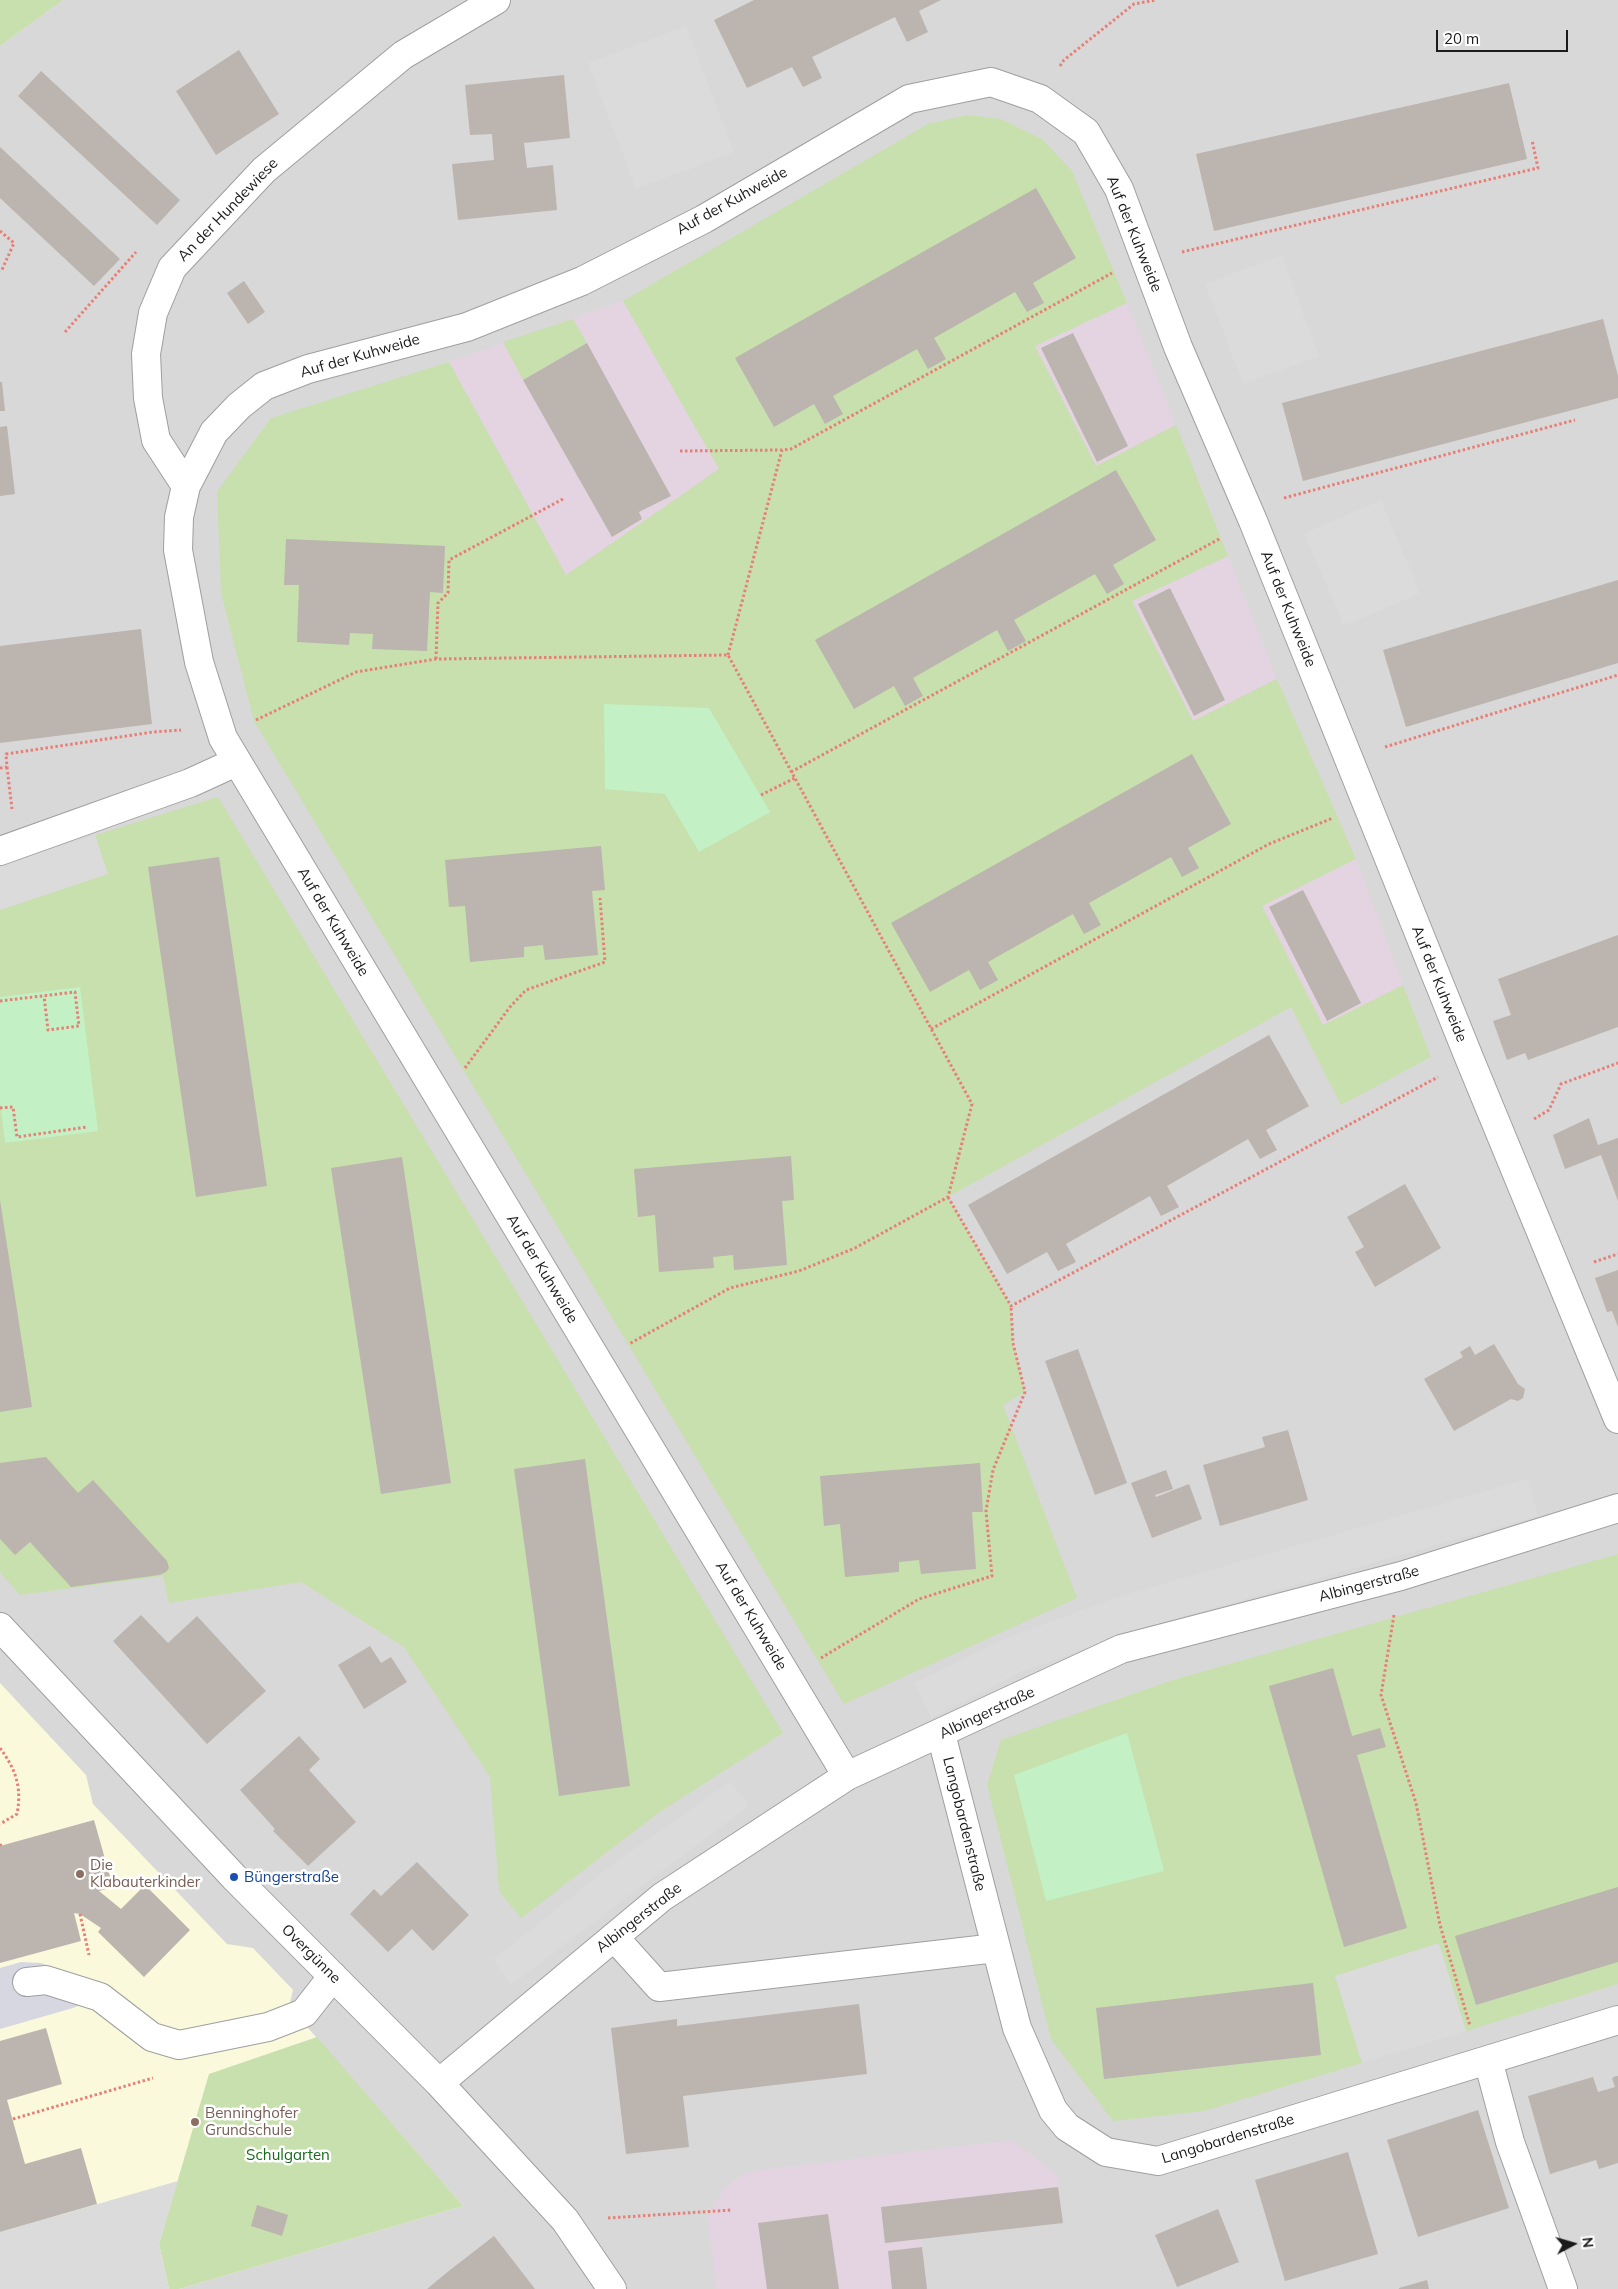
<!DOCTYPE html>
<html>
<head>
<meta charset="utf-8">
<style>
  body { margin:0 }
  #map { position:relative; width:1618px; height:2289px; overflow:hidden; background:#ebe8e2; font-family:Mulish,sans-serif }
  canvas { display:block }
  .north { position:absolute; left:1548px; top:2219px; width:50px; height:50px; -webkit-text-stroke:4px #fff; paint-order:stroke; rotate:84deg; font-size:14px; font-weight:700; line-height:20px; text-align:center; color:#1b1b1b }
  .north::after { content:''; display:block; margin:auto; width:18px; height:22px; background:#1b1b1b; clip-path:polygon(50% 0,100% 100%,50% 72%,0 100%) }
  .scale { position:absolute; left:1436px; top:30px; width:132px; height:22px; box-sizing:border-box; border:2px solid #1b1b1b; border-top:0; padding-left:6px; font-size:15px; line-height:18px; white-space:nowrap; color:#1b1b1b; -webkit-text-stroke:4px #fff; paint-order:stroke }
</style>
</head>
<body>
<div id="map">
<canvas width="1618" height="2289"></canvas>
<div class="north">N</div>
<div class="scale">20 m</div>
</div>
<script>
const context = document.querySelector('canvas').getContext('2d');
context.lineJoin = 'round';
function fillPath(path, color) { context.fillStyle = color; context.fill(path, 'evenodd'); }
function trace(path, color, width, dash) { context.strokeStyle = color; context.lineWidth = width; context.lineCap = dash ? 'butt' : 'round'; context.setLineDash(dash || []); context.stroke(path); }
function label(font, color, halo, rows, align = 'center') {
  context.font = font + ' Mulish,sans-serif'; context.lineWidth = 5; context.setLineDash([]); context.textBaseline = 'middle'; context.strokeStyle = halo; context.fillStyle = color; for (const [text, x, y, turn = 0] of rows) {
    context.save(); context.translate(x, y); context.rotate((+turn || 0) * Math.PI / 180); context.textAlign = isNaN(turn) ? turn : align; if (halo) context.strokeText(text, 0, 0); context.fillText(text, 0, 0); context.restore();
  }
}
const residential = new Path2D(`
  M63 0H1618V2289H0V46Z`);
const industrial = new Path2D(`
  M623 301 720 469 566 575 449 362Z
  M1127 303 1176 425 1096 467 1035 346Z
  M1228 556 1277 679 1193 721 1132 601Z
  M1356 859 1403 985 1323 1026 1262 905Z
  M1012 2140 1057 2175 1063 2223 921 2238 927 2289H717L708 2219 723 2189 742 2175 760 2170Z`);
const education = new Path2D(`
  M0 1683 86 1775 93 1804 227 1944 253 1948 293 1990 289 2006 463 2206 179 2289H0Z`);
const grass = new Path2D(`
  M0 0H63L0 46Z
  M967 115 1001 119 1042 139 1072 171 1127 303 1035 346 1096 466 1176 425 1228 556 1132 601 1193 721 1277 679 1356 859 1262 906 1323 1025 1403 985 1431 1057 1341 1105 1291 1007 948 1197 1011 1306 1013 1343 1025 1392 1003 1405 1077 1598 844 1704 254 721 221 593 217 492 271 418 449 362 566 575 719 469 623 301 928 124Z
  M573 319 587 343 523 380 503 342Z
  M218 797 783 1733 657 1814 521 1918 499 1891 490 1777 404 1647 301 1582 169 1603 163 1576 20 1595 0 1572V910L107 874 95 835Z
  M1618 1554V1984L1466 2031 1439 1944 1335 1976 1362 2063 1204 2111 1113 2121 1051 2039 987 1785 1001 1740 1173 1680Z
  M317 2037 463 2206 179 2289H169L159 2244 209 2074Z`);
const park = new Path2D(`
  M604 704 709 708 770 812 699 852 665 794 605 789Z
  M80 987 98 1131 5 1143 0 1102V997Z
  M1127 1733 1164 1871 1046 1901 1014 1775Z`);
const parking = new Path2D(`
  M686 26 734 152 636 189 588 63Z
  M1282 255 1319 356 1243 384 1205 284Z
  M1381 500 1420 593 1344 626 1304 533Z
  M95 835 108 874 0 910V866Z
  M1528 1479 1538 1516 1135 1630 1021 1672 931 1718 914 1683 1006 1638 1121 1596Z
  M731 1781 749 1806 511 1985 493 1960 607 1868Z
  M1439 1943 1466 2031 1362 2063 1335 1976Z
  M178 2181 159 2244 169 2289H0V2232Z`);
const plaza = new Path2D(`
  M21 1962 41 1963 96 1982 100 1997 73 2008 0 2029V1968Z`);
const building = new Path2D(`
  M754 0H941L919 11 928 32 907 42 895 17 812 57 822 78 803 87 792 67 747 88 714 20Z
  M239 50 279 114 216 155 176 91Z
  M41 71 180 200 157 225 18 96Z
  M564 75 570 138 524 143 527 168 553 165 557 210 458 220 452 164 494 160 492 134 470 135 465 85Z
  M1509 83 1527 159 1214 231 1196 154Z
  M0 147 120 259 94 286 0 198Z
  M1036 188 1076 258 1033 283 1044 303 1027 312 1015 292 934 338 946 359 928 369 917 349 833 396 843 414 825 424 814 404 774 427 735 358Z
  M244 281 265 312 248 324 227 293Z
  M1603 319 1618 376V398L1303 481 1282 403Z
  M1073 333 1128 446 1097 462 1041 348Z
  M587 343 671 496 639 512 642 519 612 537 523 380Z
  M0 382H2L5 411H0Z
  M7 426 15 494 0 496V427Z
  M1116 470 1156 540 1113 565 1124 584 1107 594 1095 574 1014 620 1026 641 1008 651 997 630 913 678 923 696 905 706 894 686 854 709 815 640Z
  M286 539 445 546 443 593 430 592 427 651 372 649 373 634 350 633 349 645 297 642 299 585H284Z
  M1618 580V663L1406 727 1383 650Z
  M1170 588 1225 700 1194 716 1138 604Z
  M141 629 152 724 0 743V646Z
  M1192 754 1231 824 1188 848 1199 868 1182 877 1171 857 1089 903 1101 925 1084 934 1073 914 988 962 998 980 980 990 969 970 930 992 891 923Z
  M601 846 605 890 592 891 598 955 545 960 543 945 524 947V957L470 962 465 906 449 907 445 860Z
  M219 857 267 1186 196 1197 148 867Z
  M1303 890 1361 1003 1327 1021 1269 907Z
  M1618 935V1027L1528 1060 1525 1053 1507 1060 1493 1021 1511 1015 1498 979Z
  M1269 1035 1309 1106 1266 1130 1277 1150 1260 1159 1248 1139 1167 1186 1179 1207 1161 1216 1150 1196 1066 1244 1076 1262 1058 1271 1047 1252 1007 1274 968 1205Z
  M1589 1118 1598 1145 1618 1138V1201L1601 1155 1565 1169 1553 1135Z
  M791 1156 794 1200 782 1201 787 1265 734 1270 733 1255 713 1257 714 1268 659 1272 655 1215 638 1217 634 1169Z
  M402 1157 451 1483 381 1494 331 1168Z
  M1405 1184 1441 1248 1375 1287 1355 1252 1364 1247 1347 1217Z
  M0 1200 32 1407 0 1412Z
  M1618 1270V1327L1612 1311 1607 1312 1595 1278Z
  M1494 1344 1518 1384 1525 1389 1523 1398 1518 1401 1511 1399 1454 1431 1424 1379 1463 1357 1460 1352 1470 1346 1475 1355Z
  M1078 1349 1127 1483 1095 1495 1045 1361Z
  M1288 1430 1308 1500 1220 1526 1203 1465 1265 1447 1262 1437Z
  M46 1457 78 1493 93 1480 167 1561 169 1568 166 1572 159 1575 71 1587 30 1542 15 1555 0 1539V1463Z
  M585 1459 630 1786 559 1796 514 1469Z
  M980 1463 983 1512H972L976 1569 921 1574 919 1560 899 1562V1572L845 1577 840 1524 824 1526 820 1476Z
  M1166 1470 1173 1489 1155 1495 1156 1497 1189 1484 1202 1519 1152 1538 1131 1483Z
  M141 1615 168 1643 197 1616 266 1691 207 1744 113 1641Z
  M370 1646 381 1663 391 1657 407 1682 364 1709 338 1665Z
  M1333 1668 1352 1736 1380 1728 1386 1747 1357 1755 1407 1928 1344 1947 1269 1686Z
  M299 1736 320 1759 309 1770 356 1822 308 1866 273 1831 275 1829 240 1790Z
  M94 1820 113 1887 99 1891 121 1909 145 1885 190 1930 144 1977 98 1932 101 1928 80 1914 74 1913 81 1941 0 1963V1846Z
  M417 1862 469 1915 433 1951 412 1929 388 1952 350 1914 374 1889 381 1896Z
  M1618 1887V1962L1476 2005 1455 1936Z
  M1313 1983 1321 2055 1104 2079 1096 2008Z
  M859 2004 867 2074 683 2096 689 2147 626 2154 611 2028 677 2019V2026Z
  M46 2028 62 2084 7 2100 25 2164 81 2148 97 2204 0 2232V2041Z
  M1616 2076H1618V2163L1599 2169 1596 2160 1550 2174 1528 2096 1593 2077 1598 2092 1615 2087 1612 2078Z
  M1478 2110 1509 2208 1418 2237 1387 2140Z
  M1348 2152 1378 2254 1285 2281 1255 2180Z
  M1058 2187 1063 2223 885 2243 881 2207Z
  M257 2205 288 2215 282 2236 251 2226Z
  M1218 2209 1239 2262 1177 2287 1155 2235Z
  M828 2214 839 2289H767L758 2223Z
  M494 2236 535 2289H427L450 2270Z
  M922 2247 927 2289H892L888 2251Z
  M1427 2280 1429 2289H1399V2288Z`);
const path = new Path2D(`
  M1060 66 1064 60 1134 4 1156 0
  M0 231 14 243 1 272
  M1182 252 1538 168 1532 140
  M65 332 136 252
  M680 451 782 450
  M1284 498 1575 420
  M728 655 782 450 791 449 1112 273
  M436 659 438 603 448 593 449 560 563 499
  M256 720 356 672 436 659 728 655 972 1104 948 1197 855 1248 799 1271 730 1288 629 1344
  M1385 747 1618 675
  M7 767 12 809
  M0 768 7 767 6 754 153 732 181 730
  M791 772 1221 538
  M761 795 795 778
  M0 1001 75 992 79 1026 48 1030 44 996
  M931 1029 1269 844 1333 818
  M465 1068 510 1007 526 990 605 962 600 898
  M0 1108 13 1107 17 1137 87 1127
  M1534 1119 1549 1110 1561 1084 1618 1063
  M948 1197 1011 1306 1438 1077
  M1594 1262 1618 1254
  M1394 1615 1381 1695 1416 1803 1440 1925 1470 2026
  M821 1658 919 1599 992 1576 986 1511 993 1470 1025 1392 1013 1343 1011 1306
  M0 1748C16 1770 22 1787 17 1814L0 1824
  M0 1844 1 1846
  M80 1914 89 1955
  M13 2119 153 2078
  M608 2218 732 2210`);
const minor = new Path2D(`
  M186 486 156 440 148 398 146 354 153 313 172 268 264 170 403 55 496 0
  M0 851 190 783 236 762
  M0 1627 234 1877 439 2083 565 2220 612 2289
  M941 1734 1017 2028 1053 2110 1067 2127 1106 2152 1158 2161 1618 2020
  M847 1776 223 738 199 662 178 550 179 517 186 486 214 432 239 406 264 386 308 369 467 327 582 281 704 219 909 99 991 82 1040 99 1086 132 1119 189 1178 347 1253 521 1470 1060 1618 1419
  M614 1937 659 1987 996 1948
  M27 1982 46 1980 100 1997 152 2037 179 2045 268 2027 304 2013 333 1976
  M1488 2060 1510 2142 1563 2289
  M439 2083 662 1897 847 1776 1121 1649 1401 1576 1618 1508`);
const markers = [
  [80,1874,5,"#8d6e63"],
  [234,1877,5,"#1a4fb4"],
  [195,2122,5,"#8d6e63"]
];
const streetNames = [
  ["Auf der Kuhweide",732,201,-29],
  ["An der Hundewiese",228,210,-46],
  ["Auf der Kuhweide",1134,234,68],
  ["Auf der Kuhweide",360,356,-16],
  ["Auf der Kuhweide",1288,609,68],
  ["Auf der Kuhweide",333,922,59],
  ["Auf der Kuhweide",1439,984,68],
  ["Auf der Kuhweide",542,1269,59],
  ["Albingerstraße",1369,1584,-15],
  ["Auf der Kuhweide",751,1616,59],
  ["Albingerstraße",987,1713,-25],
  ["Langobardenstraße",964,1824,76],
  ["Albingerstraße",639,1918,-38],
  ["Overgünne",311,1954,45],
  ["Langobardenstraße",1228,2139,-17]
];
const educationNames = [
  ["Die",90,1865],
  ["Klabauterkinder",90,1882],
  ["Benninghofer",205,2113],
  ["Grundschule",205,2130]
];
const transitNames = [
  ["Büngerstraße",244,1877]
];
const parkNames = [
  ["Schulgarten",288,2155]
];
fillPath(residential, '#d9d8d8');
fillPath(industrial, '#e4d4e1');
fillPath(education, '#faf9dc');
fillPath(grass, '#c7e0ad');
fillPath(park, '#c3f1c5');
fillPath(parking, '#dbdbdb');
fillPath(plaza, '#d6d7e1');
fillPath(building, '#bbb4af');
trace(minor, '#9f9f9f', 30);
trace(path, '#e87f76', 3, [2.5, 2.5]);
trace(minor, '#fff', 28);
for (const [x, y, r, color] of markers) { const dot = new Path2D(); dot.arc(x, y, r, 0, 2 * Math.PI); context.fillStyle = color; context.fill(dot); trace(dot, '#fff', 2); }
label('15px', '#1b1b1b', '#fff', streetNames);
label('15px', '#785e54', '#fff', educationNames, 'left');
label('15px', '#164399', '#fff', transitNames, 'left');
label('15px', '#186a1c', '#fff', parkNames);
</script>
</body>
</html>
